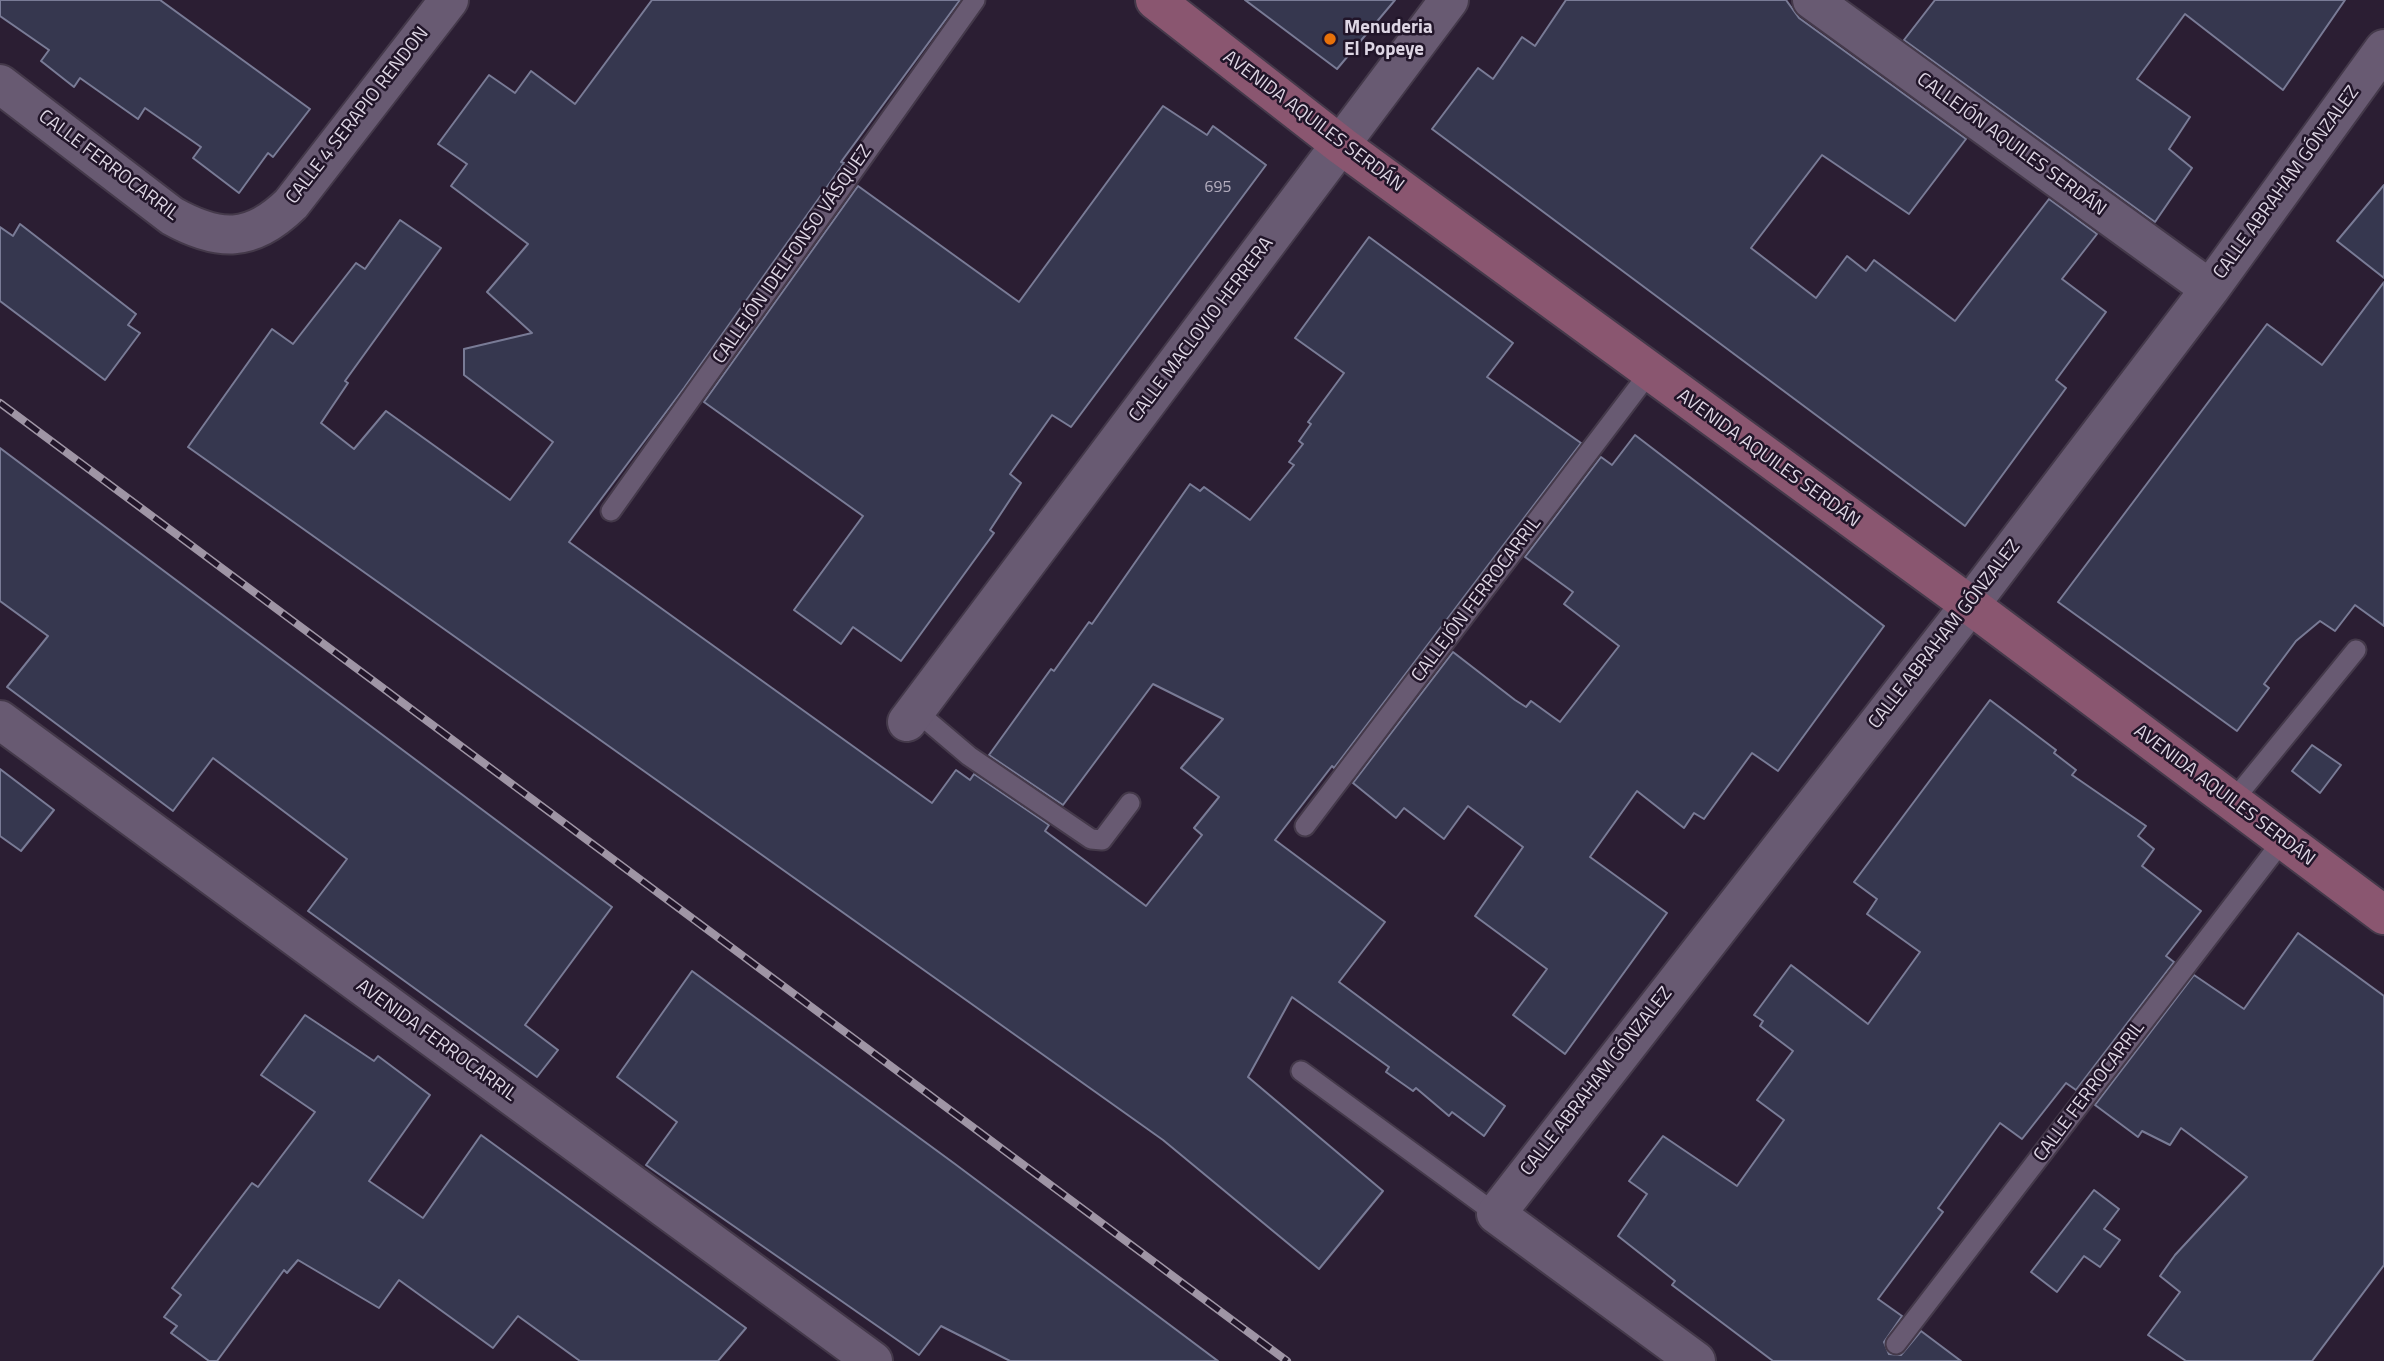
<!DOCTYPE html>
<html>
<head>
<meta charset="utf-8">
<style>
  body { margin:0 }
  canvas { display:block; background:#2b1e33 }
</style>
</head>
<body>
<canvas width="2384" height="1361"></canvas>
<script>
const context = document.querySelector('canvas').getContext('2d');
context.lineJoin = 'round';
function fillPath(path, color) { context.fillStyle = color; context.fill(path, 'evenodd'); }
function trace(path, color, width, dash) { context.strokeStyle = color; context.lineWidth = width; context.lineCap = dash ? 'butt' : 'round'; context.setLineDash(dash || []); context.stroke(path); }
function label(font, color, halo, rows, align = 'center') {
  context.font = font + ' "Titillium Web",sans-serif'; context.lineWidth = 5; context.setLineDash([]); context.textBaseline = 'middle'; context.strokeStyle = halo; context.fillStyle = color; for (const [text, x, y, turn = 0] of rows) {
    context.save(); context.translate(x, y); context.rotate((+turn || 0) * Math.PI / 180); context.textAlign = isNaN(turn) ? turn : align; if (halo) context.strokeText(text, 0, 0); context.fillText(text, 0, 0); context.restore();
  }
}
const building = new Path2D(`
  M0 0H160L310 109 273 157 268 153 239 193 193 158 201 147 145 108 138 119 80 78 74 87 41 61 49 50 0 16Z
  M652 0H960L841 162 844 163 684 388 569 542 932 803 956 770 970 780 974 774 1049 825 1045 831 1146 906 1202 835 1194 828 1219 797 1181 768 1223 719 1153 684 1063 805 989 755 1051 669 1054 671 1089 622 1092 624 1190 484 1200 491 1204 487 1250 520 1294 465 1289 462 1303 444 1299 441 1311 424 1308 422 1344 373 1295 338 1369 237 1513 343 1487 377 1581 443 1334 768 1332 766 1275 840 1385 922 1339 982 1505 1106 1484 1136 1452 1112 1449 1116 1416 1088 1413 1091 1386 1072 1389 1067 1292 997 1248 1077 1383 1191 1319 1269 1163 1140 188 447 272 329 293 344 356 263 365 269 400 220 441 248 345 381 348 383 321 423 354 449 386 411 510 500 553 442 464 375V349L532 333 487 292 528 244 451 186 467 164 438 144 489 75 515 93 531 71 575 104Z
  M1245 0H1395L1337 69Z
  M1566 0H1786L1799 18 1966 139 1909 214 1822 155 1751 248 1816 298 1847 256 1866 271 1874 260 1955 321 2049 199 2097 234 2062 279 2106 312 2056 380 2066 388 1965 526 1432 129 1478 68 1493 79 1522 37 1535 46Z
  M1935 0H2345L2283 90 2185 14 2137 79 2190 117 2169 149 2192 168 2155 222 1904 40Z
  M1163 106 1207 135 1213 126 1266 165 1071 427 1052 415 1010 474 1021 483 990 530 994 533 901 661 853 627 841 644 794 610 863 516 704 402 858 186 1019 302Z
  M2384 185V278L2337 241Z
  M20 224 136 314 128 325 140 333 105 380 0 301V227L13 236Z
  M2384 282V626L2355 605 2335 631 2320 621 2296 641 2264 684 2269 688 2237 731 2058 602 2267 324 2322 365Z
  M1635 435 1884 626 1778 771 1752 753 1704 819 1694 813 1684 828 1637 791 1590 857 1667 913 1565 1054 1513 1015 1547 969 1475 916 1523 847 1468 806 1444 839 1404 808 1396 818 1353 783 1453 652 1515 700 1526 707 1531 701 1560 722 1619 646 1564 604 1573 592 1525 557 1601 457 1612 465Z
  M0 448 612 907 525 1025 558 1050 537 1077 308 911 347 859 213 758 173 811 7 687 48 636 0 601Z
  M1990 700 2056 750 2054 753 2076 770 2072 775 2146 826 2138 836 2154 849 2142 866 2201 911 2166 956 2174 962 2076 1090 2066 1083 2022 1139 2000 1123 1938 1208 1943 1212 1878 1299 1902 1316 1884 1342 1889 1354 1901 1355 1921 1331 1961 1361H1773L1672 1285 1675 1281 1618 1236 1647 1194 1629 1181 1663 1136 1737 1186 1784 1120 1757 1100 1793 1051 1760 1026 1763 1021 1754 1015 1791 965 1868 1024 1920 952 1867 914 1877 899 1854 882Z
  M2312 745 2341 765 2320 793 2292 771Z
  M0 769 54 810 21 851 0 836Z
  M2298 933 2384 996V1265L2312 1361H2186L2148 1335 2180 1292 2160 1276 2175 1255 2247 1177 2181 1128 2170 1145 2142 1131 2138 1137 2095 1105 2194 975 2244 1009Z
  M692 971 955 1164 1218 1361H1010L941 1326 919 1355 646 1165 677 1122 617 1077Z
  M305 1015 374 1061 378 1056 430 1095 369 1181 423 1218 481 1135 746 1328 718 1361H580L518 1316 493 1348 399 1280 379 1308 298 1260 287 1273 284 1270 217 1361H209L171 1333 177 1326 164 1317 181 1295 172 1288 252 1183 258 1187 315 1112 261 1075Z
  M2094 1190 2119 1209 2104 1229 2120 1240 2100 1267 2084 1256 2057 1292 2031 1272Z`);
const lane = new Path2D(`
  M611 511 975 0
  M916 711 969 756 1091 839 1102 840 1130 803
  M2232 802 2356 650
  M1305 826 1649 373
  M1301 1071 1496 1214
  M1896 1344 2283 840`);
const street = new Path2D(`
  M1812 0 2210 289
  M0 84 172 216C219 242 251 243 291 204L449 0
  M0 720 873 1361
  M907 722 1449 0
  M1696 1361 1496 1214 1970 605 2210 289 2384 49`);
const secondary = new Path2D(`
  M1155 0 1342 146 1970 605 2384 915`);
const rail = new Path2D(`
  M0 403 1287 1361`);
const markers = [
  [1330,39,7,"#e8710a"]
];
const numberNames = [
  ["695",1218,188]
];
const poiNames = [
  ["Menuderia",1344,28],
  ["El Popeye",1344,50]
];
const streetNames = [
  ["CALLE 4 SERAPIO RENDON",358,116,-52],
  ["AVENIDA AQUILES SERDÁN",1313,122,37],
  ["CALLEJÓN AQUILES SERDÁN",2011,145,36],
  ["CALLE FERROCARRIL",108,166,37],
  ["CALLE ABRAHAM GÓNZALEZ",2287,183,-54],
  ["CALLEJÓN IDELFONSO VÁSQUEZ",793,255,-55],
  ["CALLE MACLOVIO HERRERA",1202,330,-53],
  ["AVENIDA AQUILES SERDÁN",1768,459,36],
  ["CALLEJÓN FERROCARRIL",1477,600,-53],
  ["CALLE ABRAHAM GÓNZALEZ",1945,635,-52],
  ["AVENIDA AQUILES SERDÁN",2224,796,37],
  ["AVENIDA FERROCARRIL",436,1041,36],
  ["CALLE ABRAHAM GÓNZALEZ",1597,1082,-52],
  ["CALLE FERROCARRIL",2090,1092,-53]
];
fillPath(building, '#36374f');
trace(building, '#797b96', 2);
trace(lane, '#44394a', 23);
trace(street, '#44394a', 42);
trace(secondary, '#44394a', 42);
trace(lane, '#685a72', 19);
trace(street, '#685a72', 38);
trace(secondary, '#8a5670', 38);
trace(rail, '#9f95a5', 8);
trace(rail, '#211529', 5, [16]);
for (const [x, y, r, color] of markers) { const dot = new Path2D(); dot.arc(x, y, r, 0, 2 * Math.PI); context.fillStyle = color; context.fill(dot); trace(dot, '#211529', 2.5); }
label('16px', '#b4aebf', null, numberNames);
label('bold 19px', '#ded6e4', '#211529', poiNames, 'left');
label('19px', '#ded6e4', '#211529', streetNames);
</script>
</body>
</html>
